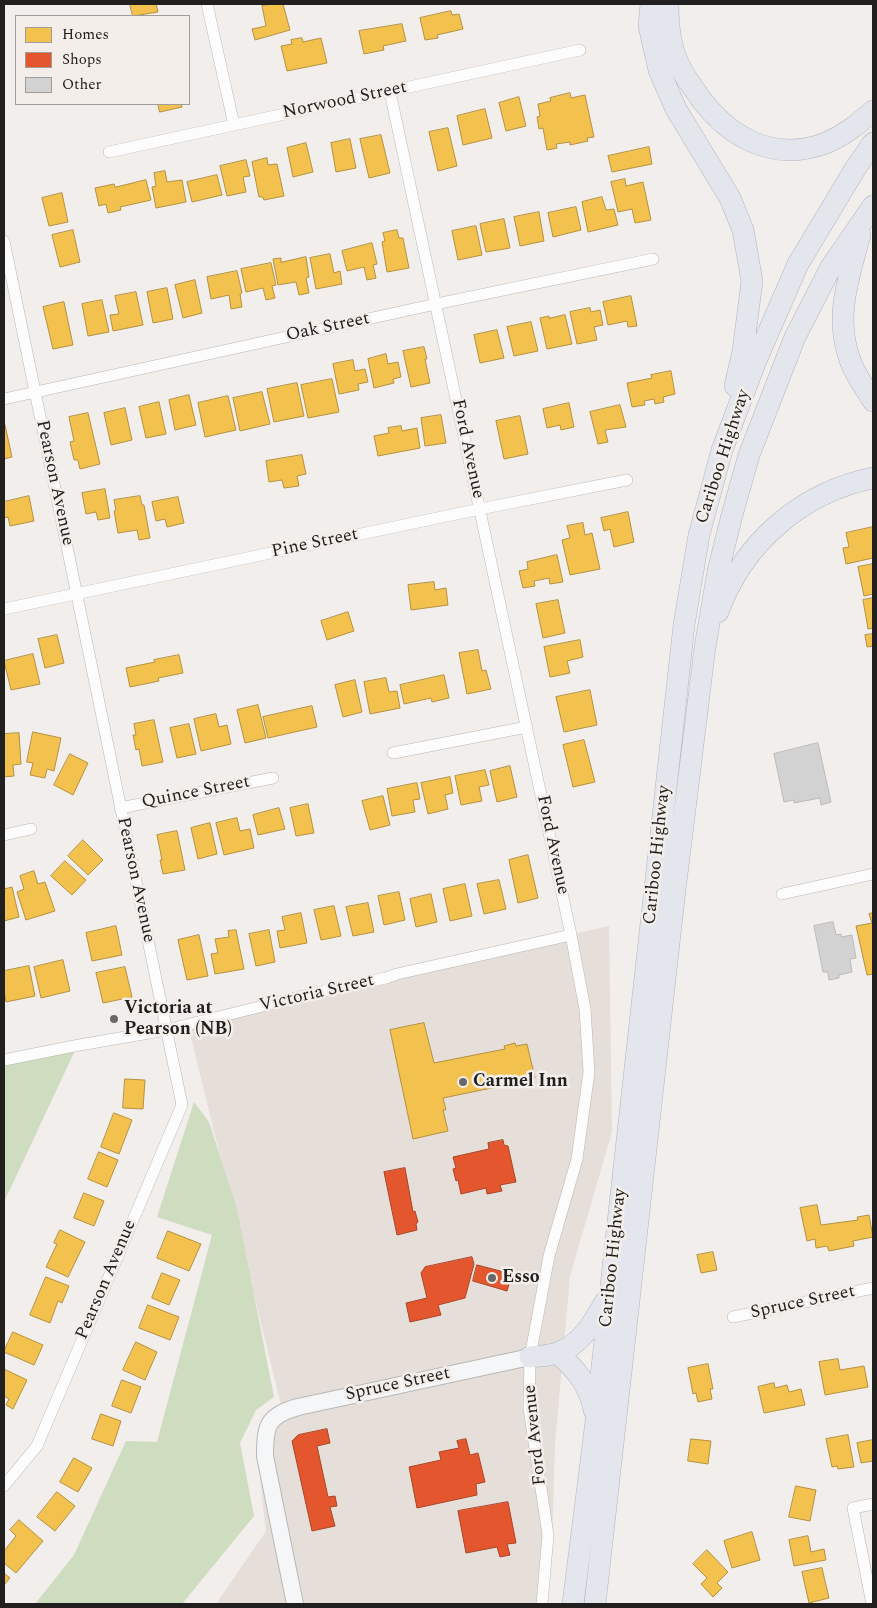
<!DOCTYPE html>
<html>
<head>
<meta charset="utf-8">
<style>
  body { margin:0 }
  #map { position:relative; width:877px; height:1608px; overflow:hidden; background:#f1eeec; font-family:Spectral,serif }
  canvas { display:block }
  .frame { position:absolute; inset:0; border:5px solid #22201f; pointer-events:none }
  .legend { position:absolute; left:15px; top:15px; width:175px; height:90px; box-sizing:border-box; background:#f3eeea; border:1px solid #9f9c99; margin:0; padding:6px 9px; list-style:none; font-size:15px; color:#22201f }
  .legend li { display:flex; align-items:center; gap:10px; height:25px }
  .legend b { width:25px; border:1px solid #9f9c99 }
</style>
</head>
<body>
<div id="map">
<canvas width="877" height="1608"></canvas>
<div class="frame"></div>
<ul class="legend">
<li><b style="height:14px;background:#f2c14e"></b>Homes</li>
<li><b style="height:14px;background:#e4572e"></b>Shops</li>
<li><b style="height:14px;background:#d3d2d2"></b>Other</li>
</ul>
</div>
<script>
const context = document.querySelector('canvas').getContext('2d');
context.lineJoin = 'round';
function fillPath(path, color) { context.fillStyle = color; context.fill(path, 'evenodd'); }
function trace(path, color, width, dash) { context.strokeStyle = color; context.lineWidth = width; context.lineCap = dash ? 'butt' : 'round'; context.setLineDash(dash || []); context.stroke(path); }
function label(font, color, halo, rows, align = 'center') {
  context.font = font + ' Spectral,serif'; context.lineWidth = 5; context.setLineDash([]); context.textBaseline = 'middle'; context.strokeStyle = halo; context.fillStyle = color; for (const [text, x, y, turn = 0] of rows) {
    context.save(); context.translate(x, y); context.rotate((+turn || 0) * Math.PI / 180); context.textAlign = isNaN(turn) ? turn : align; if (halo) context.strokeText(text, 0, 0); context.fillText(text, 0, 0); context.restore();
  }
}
const built = new Path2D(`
  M609 926 612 1132 570 1276 555 1444 552 1547 545 1604H216L266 1531 257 1450 281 1405 187 1021Z`);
const green = new Path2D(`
  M79 1042 4 1202V1058Z
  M194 1102 209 1122 237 1209 274 1397 256 1410 240 1443 254 1516 182 1604H35L74 1555 126 1441 157 1442 212 1235 157 1217Z`);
const homes = new Path2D(`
  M130 4H156L158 12 133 16Z
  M272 4H283L290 30 255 40 252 29 266 26 262 6Z
  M451 11 452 15 459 14 463 29 437 35 438 38 425 40 420 18Z
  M402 24 406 41 383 46 384 50 364 54 359 31Z
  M302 38 303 42 321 38 327 63 287 71 281 46 292 44 291 40Z
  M570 93 571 98 585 95 594 137 587 138 588 141 570 145V142L556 144 557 148 547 150 543 128 539 129 537 117 540 116 538 104 551 101 550 98Z
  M519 97 526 126 506 131 499 103Z
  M158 104H181L182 107 160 112Z
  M485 109 492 138 463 145 457 116Z
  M448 128 457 166 438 171 429 132Z
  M381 135 390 173 369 178 360 139Z
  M350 139 356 168 336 172 331 143Z
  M306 143 313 172 293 177 287 148Z
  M649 147 652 164 612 172 608 156Z
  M267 158 268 165 277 164 284 196 264 200 263 197H259L252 162Z
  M246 160 250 176 243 177 246 192 227 196 220 166Z
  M165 171 167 182 182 180 186 202 156 208 152 187 156 186 154 173Z
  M217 175 222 195 192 202 187 182Z
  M625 179 626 186 643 182 651 220 635 223 632 209 618 212 611 182Z
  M146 180 151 200 120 207 121 210 108 213 106 204 99 206 95 188 114 184 115 187Z
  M62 193 68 222 49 226 42 198Z
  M602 197 606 210 614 209 618 225 588 232 582 202Z
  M576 207 581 230 553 237 548 213Z
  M539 212 544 241 520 246 514 217Z
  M504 219 510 248 486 252 480 224Z
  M476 226 482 255 458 260 452 231Z
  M73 230 80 262 60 267 52 235Z
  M397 230 399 238H403L409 268 387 272 382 242 385 241 383 233Z
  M372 243 377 264 373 265 376 278 367 280 364 267 347 271 342 251Z
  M330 254 334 273 340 271 342 284 316 289 310 258Z
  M306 257 309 277 306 278 309 293 299 295 296 282 278 285 273 259 281 258V262Z
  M271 263 276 285 272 286 275 298 266 300 263 288 246 292 241 269Z
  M237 271 242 293 240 294 242 307 231 309 229 295 211 299 207 277Z
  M195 280 202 313 183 318 175 285Z
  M167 288 173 319 153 323 147 292Z
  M136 292 143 325 113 331 110 315 119 314 115 296Z
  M631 296 637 326 628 327 627 321 608 325 603 302Z
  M102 300 109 332 88 336 82 304Z
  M64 302 73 345 53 349 43 307Z
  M590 308 591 312 600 310 603 325 594 327 597 340 577 344 570 312Z
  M565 315 572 344 547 349 540 318 549 316V318Z
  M531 322 538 351 514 356 507 327Z
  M497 330 504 358 480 363 474 335Z
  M424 347 427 359H425L430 383 411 387 403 351Z
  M386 354 388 364 398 362 401 377 393 379 394 383 374 388 368 359Z
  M353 360 355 371 365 369 368 382 358 384 359 390 339 394 333 364Z
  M671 371 675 394 663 397 664 402 655 404 654 399 644 401 645 405 632 407 627 383 652 378 651 375Z
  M332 379 339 412 308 418 301 385Z
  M297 383 304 416 274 422 267 389Z
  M262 392 270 424 240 431 233 398Z
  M189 395 196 425 175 430 169 400Z
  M228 396 236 430 205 437 198 403Z
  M159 402 166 434 146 438 139 407Z
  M569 403 574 427 561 430 560 425 547 428 543 409Z
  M620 405 626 427 605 430 608 442 598 444 590 412Z
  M125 408 132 440 111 445 104 413Z
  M88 413 100 464 80 469 78 460H74L70 442 74 441 69 417Z
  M441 415 446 443 425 446 421 418Z
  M520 416 528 454 504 459 496 421Z
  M5 425 12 457 4 459V426Z
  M401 426 402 431 417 428 420 448 378 456 374 436 389 433 388 428Z
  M302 455 306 474 297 476 299 486 284 488 282 480 269 482 266 461Z
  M105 489 110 518 98 520 96 512 86 514 82 493Z
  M29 496 34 521 10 526 8 517 4 518V502Z
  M140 496 142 505H144L150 538 139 540 137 530 118 533 114 511 116 510 114 500Z
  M178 497 184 523 167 527 165 519 156 521 152 502Z
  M628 512 634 542 614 547 610 529 604 531 601 518Z
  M583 523 585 535 592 533 600 569 570 575 562 540 570 538 567 526Z
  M873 527V558L846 564 843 548 849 547 846 533Z
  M557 555 563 582 550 584 549 578 534 581 535 586 523 588 519 571 528 569 527 562Z
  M873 564V594L864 596 858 567Z
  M434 582 435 590 446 588 448 605 411 610 408 585Z
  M873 598V628L868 629 863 600Z
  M558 600 565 633 543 638 536 604Z
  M348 612 354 631 327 640 321 621Z
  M873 634V646L867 647 865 635Z
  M57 635 64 663 45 668 38 639Z
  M580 640 583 657 567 661 570 673 550 677 544 647Z
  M478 650 482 671 486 670 491 689 467 694 459 653Z
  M33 654 40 684 11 690 4 661Z
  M179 655 183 673 158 678 159 681 130 687 126 668 155 662 154 660Z
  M444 675 449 698 432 702 431 698 404 704 400 685Z
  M386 678 389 692 397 691 400 708 370 714 364 682Z
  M355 680 362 712 343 717 335 685Z
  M590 690 597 725 564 732 556 697Z
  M258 705 266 738 245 743 237 710Z
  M312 706 317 727 268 738 263 717Z
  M216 714 219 727 227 725 231 744 201 751 194 719Z
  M154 720 163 762 142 766 139 749 136 750 133 735H136L134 724Z
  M189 724 196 754 177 758 170 728Z
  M33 732 61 738 54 771 47 769 45 778 30 775 33 763 27 762Z
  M19 733 21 764 13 765 14 776 4 777V734Z
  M584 740 595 782 573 787 563 745Z
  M70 754 88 763 73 795 54 785Z
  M510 766 517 797 497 802 490 771Z
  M485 770 489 785 479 787 482 801 461 805 455 776Z
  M450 777 453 793 445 795 448 809 428 814 421 783Z
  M417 783 420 799 413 800 415 812 392 816 387 789Z
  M383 796 390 825 370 830 362 801Z
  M308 804 314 833 296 836 290 808Z
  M279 808 285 829 258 835 253 815Z
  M237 818 240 831 250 829 254 848 224 855 216 823Z
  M210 823 217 854 198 859 191 828Z
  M177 831 185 870 163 874 160 860H162L157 835Z
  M83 840 103 860 88 875 68 856Z
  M528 855 538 898 518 903 509 860Z
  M65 861 86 880 72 895 51 876Z
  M34 871 38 884 45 882 55 911 26 920 17 892 24 889 20 876Z
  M499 880 506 909 484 914 477 884Z
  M465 884 472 916 450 921 443 889Z
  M4 886V889L12 887 19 917 4 921Z
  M399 892 405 920 384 925 378 896Z
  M431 894 437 922 416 927 410 899Z
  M368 903 374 932 353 936 346 907Z
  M334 906 341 936 321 940 314 910Z
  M301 913 307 943 280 948 277 931 285 930 282 917Z
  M873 913V974L867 975 856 926 872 923 869 914Z
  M116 926 122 955 92 961 86 933Z
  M236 930 244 969 215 974 211 954 218 953 215 939 229 937 228 931Z
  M269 930 275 962 256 966 249 934Z
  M199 935 208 976 187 980 178 940Z
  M63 960 70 991 41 998 34 967Z
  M29 966 35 996 6 1002 4 990V971Z
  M125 967 132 997 103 1003 96 973Z
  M424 1023 434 1063 505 1049 504 1046 515 1043 516 1046 527 1044 535 1078 524 1080 525 1084 512 1087 511 1084 443 1098 446 1110H443L448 1131 413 1139 390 1030Z
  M125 1079 145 1080 143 1109 123 1108Z
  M114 1113 132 1120 119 1154 101 1147Z
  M99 1152 118 1160 107 1187 88 1179Z
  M84 1193 104 1201 94 1226 74 1218Z
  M817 1205 821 1225 858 1220 857 1217 869 1215 873 1237 853 1241 854 1246 829 1251 827 1246 816 1248 815 1239 807 1241 800 1208Z
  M60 1230 85 1242 68 1277 46 1267 57 1244 54 1243Z
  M168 1231 201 1244 189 1271 157 1258Z
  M713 1252 717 1270 701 1273 697 1255Z
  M162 1273 180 1280 169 1305 152 1298Z
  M46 1277 69 1286 62 1303 58 1301 50 1323 30 1315Z
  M148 1305 179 1317 170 1340 139 1328Z
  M13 1332 43 1345 34 1365 4 1352Z
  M136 1342 157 1352 145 1380 123 1370Z
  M838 1359 840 1370 864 1366 868 1387 825 1395 819 1362Z
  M708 1364 713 1389H710L712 1399 698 1402 696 1393 693 1394 688 1368Z
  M4 1369 27 1380 13 1409 6 1405 9 1399 4 1396Z
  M122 1380 141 1387 131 1413 112 1406Z
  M774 1383 775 1388 787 1385 789 1392 801 1389 805 1405 764 1413 758 1387Z
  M101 1414 121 1421 113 1446 92 1439Z
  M848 1435 854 1467 838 1469 837 1466 832 1467 826 1439Z
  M691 1439 711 1441 708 1464 688 1461Z
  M873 1440V1461L861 1463 857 1443Z
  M74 1458 92 1468 78 1492 60 1482Z
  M796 1486 816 1490 810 1521 789 1517Z
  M57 1492 75 1506 55 1531 37 1517Z
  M19 1520 43 1541 16 1573 4 1563V1551L16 1536 10 1530Z
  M752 1532 760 1560 732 1568 724 1541Z
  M808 1536 811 1552 824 1549 826 1560 794 1566 789 1540Z
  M707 1550 728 1572 717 1583 722 1588 713 1597 701 1584 707 1578 693 1564Z
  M822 1568 829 1598 809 1603 802 1572Z
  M4 1573 10 1578 4 1585Z`);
const shops = new Path2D(`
  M503 1140 504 1145 508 1146 516 1182 500 1185 502 1191 487 1194 486 1188 461 1194 458 1180 456 1181 453 1169 456 1168 453 1157 489 1149 488 1143Z
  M405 1168 413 1212 415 1211 418 1222 416 1224 417 1230 397 1235 384 1172Z
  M472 1257 474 1264 465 1298 438 1305 441 1315 410 1322 406 1303 427 1298 421 1273 425 1267Z
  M477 1265 512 1274 507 1291 473 1281Z
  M327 1429 330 1443 317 1446 328 1497 335 1496 337 1506 330 1507 335 1526 312 1531 292 1441 298 1435Z
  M466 1439 470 1455 478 1453 485 1482 476 1484 477 1495 417 1508 409 1467 441 1460 439 1452 459 1448 457 1441Z
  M508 1502 516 1543 507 1544 510 1555 500 1557 497 1547 466 1553 458 1511Z`);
const building = new Path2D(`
  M818 743 831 802 821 805 820 798 794 803V800L784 802 774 754Z
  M833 922 836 935 841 934V937L852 935 856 958 850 959 852 972 839 975V978L829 980 828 972H823L814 926Z`);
const street = new Path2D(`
  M207 4 234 125
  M390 92 571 935 585 1009 589 1072 577 1159 549 1256 530 1357 529 1408 548 1535 542 1604
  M109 152 580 50
  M4 241 182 1105 37 1446 4 1486
  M4 399 436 304 653 259
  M4 609 480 509 627 480
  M393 753 527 727
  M120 808 273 778
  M4 835 31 829
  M782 894 873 874
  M4 1060 74 1046 166 1030 315 993 386 978 397 974 571 935
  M733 1317 873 1288
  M872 1604 853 1508 873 1504`);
const secondary = new Path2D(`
  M295 1604 265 1456C265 1425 267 1416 298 1407L530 1357`);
const highway = new Path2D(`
  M651 4 649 26 659 70 676 109 730 198 743 230 752 281 743 351 735 386
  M668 4C668 19 669 34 673 49 677 64 685 77 694 89 724 135 771 164 826 143 845 135 859 123 873 111
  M860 235C849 277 834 316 850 360 855 375 865 388 873 401
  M718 612C743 543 802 492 873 478
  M557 1353C576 1369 589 1385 594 1410
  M530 1357C538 1356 549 1356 557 1353 581 1345 594 1322 605 1302
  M573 1604 596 1421 684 625 699 535 722 450 755 363 798 264 855 169 873 143
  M595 1604 675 890 705 647 718 571 732 515 749 455 795 337 831 267 873 206`);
const markers = [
  [114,1019,5,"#6a6867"],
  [463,1082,5,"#6a6867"],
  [492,1278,5,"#6a6867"]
];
const streetNames = [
  ["Norwood Street",345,101,-12],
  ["Oak Street",328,328,-12],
  ["Ford Avenue",467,449,78],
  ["Cariboo Highway",724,457,-72],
  ["Pearson Avenue",54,483,78],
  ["Pine Street",315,544,-12],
  ["Quince Street",196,793,-11],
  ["Ford Avenue",552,845,78],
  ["Cariboo Highway",658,855,-84],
  ["Pearson Avenue",135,880,78],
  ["Victoria Street",317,994,-13],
  ["Cariboo Highway",614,1258,-84],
  ["Pearson Avenue",107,1280,-67],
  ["Spruce Street",803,1303,-12],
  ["Spruce Street",398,1385,-12],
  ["Ford Avenue",536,1435,-96]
];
const poiNames = [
  ["Victoria at",124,1009],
  ["Pearson (NB)",124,1030],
  ["Carmel Inn",473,1082],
  ["Esso",502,1278]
];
fillPath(built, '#e6ded8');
fillPath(green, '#cedcbf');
fillPath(homes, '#f2c14e');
trace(homes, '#b49140', 1);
fillPath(shops, '#e4572e');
trace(shops, '#aa462a', 1);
fillPath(building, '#d3d2d2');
trace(building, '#bbbab9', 1);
trace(street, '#b9b8b6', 12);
trace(secondary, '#b9b8b6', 18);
trace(highway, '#b2b5bc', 22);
trace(street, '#fdfcfc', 11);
trace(secondary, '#f5f6f7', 16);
trace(highway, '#e3e6ed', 21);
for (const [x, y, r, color] of markers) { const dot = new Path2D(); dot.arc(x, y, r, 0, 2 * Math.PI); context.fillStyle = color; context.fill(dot); trace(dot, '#f3eeea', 2); }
label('18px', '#22201f', '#f3eeea', streetNames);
label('bold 18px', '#22201f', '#f3eeea', poiNames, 'left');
</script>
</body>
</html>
